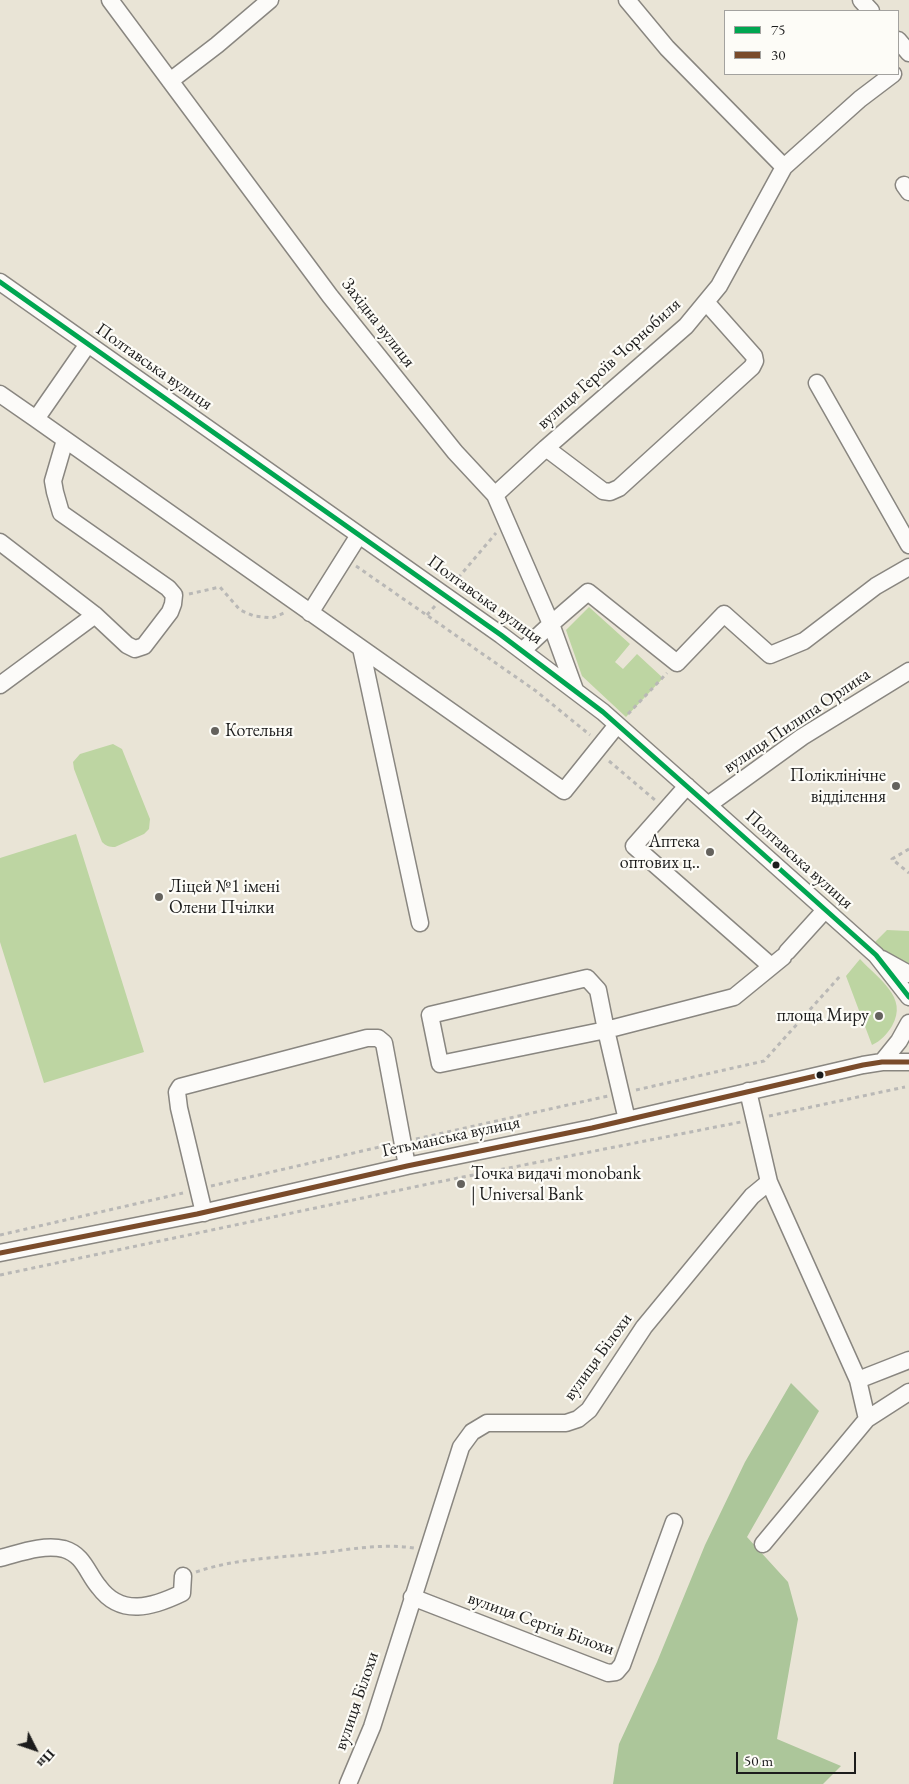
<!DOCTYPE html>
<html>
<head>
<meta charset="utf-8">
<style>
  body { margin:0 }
  #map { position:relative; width:909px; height:1784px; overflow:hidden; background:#e9e4d6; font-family:"EB Garamond",serif }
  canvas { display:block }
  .legend { position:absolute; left:724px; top:10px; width:175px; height:65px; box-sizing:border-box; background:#fdfcf7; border:1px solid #a3a29f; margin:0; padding:6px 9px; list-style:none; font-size:15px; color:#1c1c1c }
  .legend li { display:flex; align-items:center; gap:10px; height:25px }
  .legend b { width:25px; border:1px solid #a3a29f }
  .north { position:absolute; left:10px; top:1724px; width:50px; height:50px; -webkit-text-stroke:4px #fdfcf7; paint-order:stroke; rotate:131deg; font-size:14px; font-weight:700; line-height:20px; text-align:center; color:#1c1c1c }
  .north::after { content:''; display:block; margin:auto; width:18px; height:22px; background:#1c1c1c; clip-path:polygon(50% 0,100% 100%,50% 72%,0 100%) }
  .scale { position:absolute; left:736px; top:1752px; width:120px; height:22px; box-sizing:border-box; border:2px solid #1c1c1c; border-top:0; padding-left:6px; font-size:15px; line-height:18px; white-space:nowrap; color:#1c1c1c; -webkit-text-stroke:4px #fdfcf7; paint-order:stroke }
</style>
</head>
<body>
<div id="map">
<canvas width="909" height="1784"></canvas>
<ul class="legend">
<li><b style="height:6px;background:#00a651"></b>75</li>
<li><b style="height:6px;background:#7a4b2a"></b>30</li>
</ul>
<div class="north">Пн</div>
<div class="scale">50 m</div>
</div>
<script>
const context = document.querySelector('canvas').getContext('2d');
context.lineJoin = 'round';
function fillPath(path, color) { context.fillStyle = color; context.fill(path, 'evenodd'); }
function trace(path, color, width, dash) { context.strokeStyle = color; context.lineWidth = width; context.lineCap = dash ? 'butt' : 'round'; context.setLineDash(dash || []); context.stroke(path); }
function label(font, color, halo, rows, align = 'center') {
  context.font = font + ' "EB Garamond",serif'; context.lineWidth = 4.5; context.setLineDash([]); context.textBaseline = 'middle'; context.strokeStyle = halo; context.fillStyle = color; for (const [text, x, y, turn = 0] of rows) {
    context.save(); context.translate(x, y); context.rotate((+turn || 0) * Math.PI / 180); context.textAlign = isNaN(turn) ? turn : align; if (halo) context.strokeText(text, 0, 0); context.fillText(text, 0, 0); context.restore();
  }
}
const green = new Path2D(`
  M589 607 630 644 615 662 623 669 637 654 663 678 626 717 582 676 566 630Z
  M113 744 122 749 150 819 149 829 144 834 115 847C109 847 106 846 102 842L74 769 73 762 80 754Z
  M76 834 144 1052 44 1083 0 942V858Z
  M887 930 909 931V965L890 957 874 943Z
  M860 959C878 979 909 997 892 1026 887 1034 881 1041 872 1045L846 976Z`);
const forest = new Path2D(`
  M791 1383 819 1411 747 1537 788 1582 798 1619 777 1739 841 1766 823 1784H613L619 1744 657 1662 705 1545 745 1462Z`);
const path = new Path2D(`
  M356 566 536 691 590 735
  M453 584 496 533
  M189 594 220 587 240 610 254 616 272 618 284 613
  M427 615 435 606
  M628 714 667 673
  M609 761 655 800
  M909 849 892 859 909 873
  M636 1090 764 1061 841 975
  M769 1116 905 1087
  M416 1139 608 1096
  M211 1186 388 1145
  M0 1235 183 1193
  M0 1275 433 1183 741 1122
  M196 1572C234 1559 273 1558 312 1554 347 1550 380 1543 414 1548`);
const minor = new Path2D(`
  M110 0 330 296 455 452 495 495 551 624 575 690
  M627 0 667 48 784 167
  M861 0 871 11
  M898 40 909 53
  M170 81 217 45 270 0
  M904 185 909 192
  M0 282 501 635 603 712 708 805 876 955 909 997
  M817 383 909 545
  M0 394 36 419 88 344
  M36 419 564 791 617 725
  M546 448 603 491 610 492 619 488 752 367 755 361 754 356 706 302
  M495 495 546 448 686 326 719 286 784 167 860 99 893 74
  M0 542 95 615 127 645 135 649 144 646 170 612 173 604 174 595 168 588 61 513 55 492 53 481 65 440
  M310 613 359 535
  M361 648 420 923
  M522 651 551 624 588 592 677 663 724 614 770 655 804 641 876 586 909 567
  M0 685 95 615
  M687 786 634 846 771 966
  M708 805 802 737 909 671
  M787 952 825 910
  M882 959 909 974
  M587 978 598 990 606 1030 440 1064 430 1015Z
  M882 1062 899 1041 909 1023
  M627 1120 606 1030 734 997 783 957
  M204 1213 179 1108 177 1092 180 1087 367 1038H378L384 1043 407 1166
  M0 1253 197 1214 407 1166 592 1128 863 1065 882 1062H909
  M858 1380 909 1360
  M867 1419 909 1392
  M763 1544 867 1419 858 1380 769 1182
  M0 1558C20 1553 43 1544 64 1549 84 1555 87 1573 99 1587 121 1617 153 1607 182 1593L183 1576
  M412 1597 608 1673 616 1672 622 1665 674 1522
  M348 1784 372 1727 461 1447 472 1432 487 1423H566L578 1419 589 1410 644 1327 752 1196 769 1182 748 1091`);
const bus1 = new Path2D(`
  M0 282 501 635 603 712 708 805 876 955 909 997`);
const bus2 = new Path2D(`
  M0 1253 197 1214 407 1166 592 1128 863 1065 882 1062H909`);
const markers = [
  [215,731,5,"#64625d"],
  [896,786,5,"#64625d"],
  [710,852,5,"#64625d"],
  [776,865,4.5,"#1c1c1c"],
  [159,897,5,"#64625d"],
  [879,1016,5,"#64625d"],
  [820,1075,4.5,"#1c1c1c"],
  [461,1184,5,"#64625d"]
];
const streetNames = [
  ["Західна вулиця",378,323,52],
  ["вулиця Героїв Чорнобиля",609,364,-42],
  ["Полтавська вулиця",154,367,35],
  ["Полтавська вулиця",485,600,36],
  ["вулиця Пилипа Орлика",797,721,-34],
  ["Полтавська вулиця",799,860,42],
  ["Гетьманська вулиця",451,1137,-12],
  ["вулиця Білохи",598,1357,-54],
  ["вулиця Сергія Білохи",541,1624,20],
  ["вулиця Білохи",357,1701,-71]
];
const poiNames = [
  ["Котельня",225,731],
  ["Поліклінічне",886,776,"right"],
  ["відділення",886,797,"right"],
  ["Аптека",700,842,"right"],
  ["оптових ц‥",700,863,"right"],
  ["Ліцей №1 імені",169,887],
  ["Олени Пчілки",169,908],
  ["площа Миру",869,1016,"right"],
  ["Точка видачі monobank",471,1174],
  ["| Universal Bank",471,1195]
];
fillPath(green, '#bdd5a2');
fillPath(forest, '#acc69a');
trace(minor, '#898680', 19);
trace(path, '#b9b8b6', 3, [4, 4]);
trace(minor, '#fcfbf9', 16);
trace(bus1, '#00a651', 5);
trace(bus2, '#7a4b2a', 5);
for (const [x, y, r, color] of markers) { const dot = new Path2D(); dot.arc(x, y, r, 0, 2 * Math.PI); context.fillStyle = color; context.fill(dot); trace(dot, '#fdfcf7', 2); }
label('18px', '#1c1c1c', '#fdfcf7', streetNames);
label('18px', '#1c1c1c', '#fdfcf7', poiNames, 'left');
</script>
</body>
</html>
